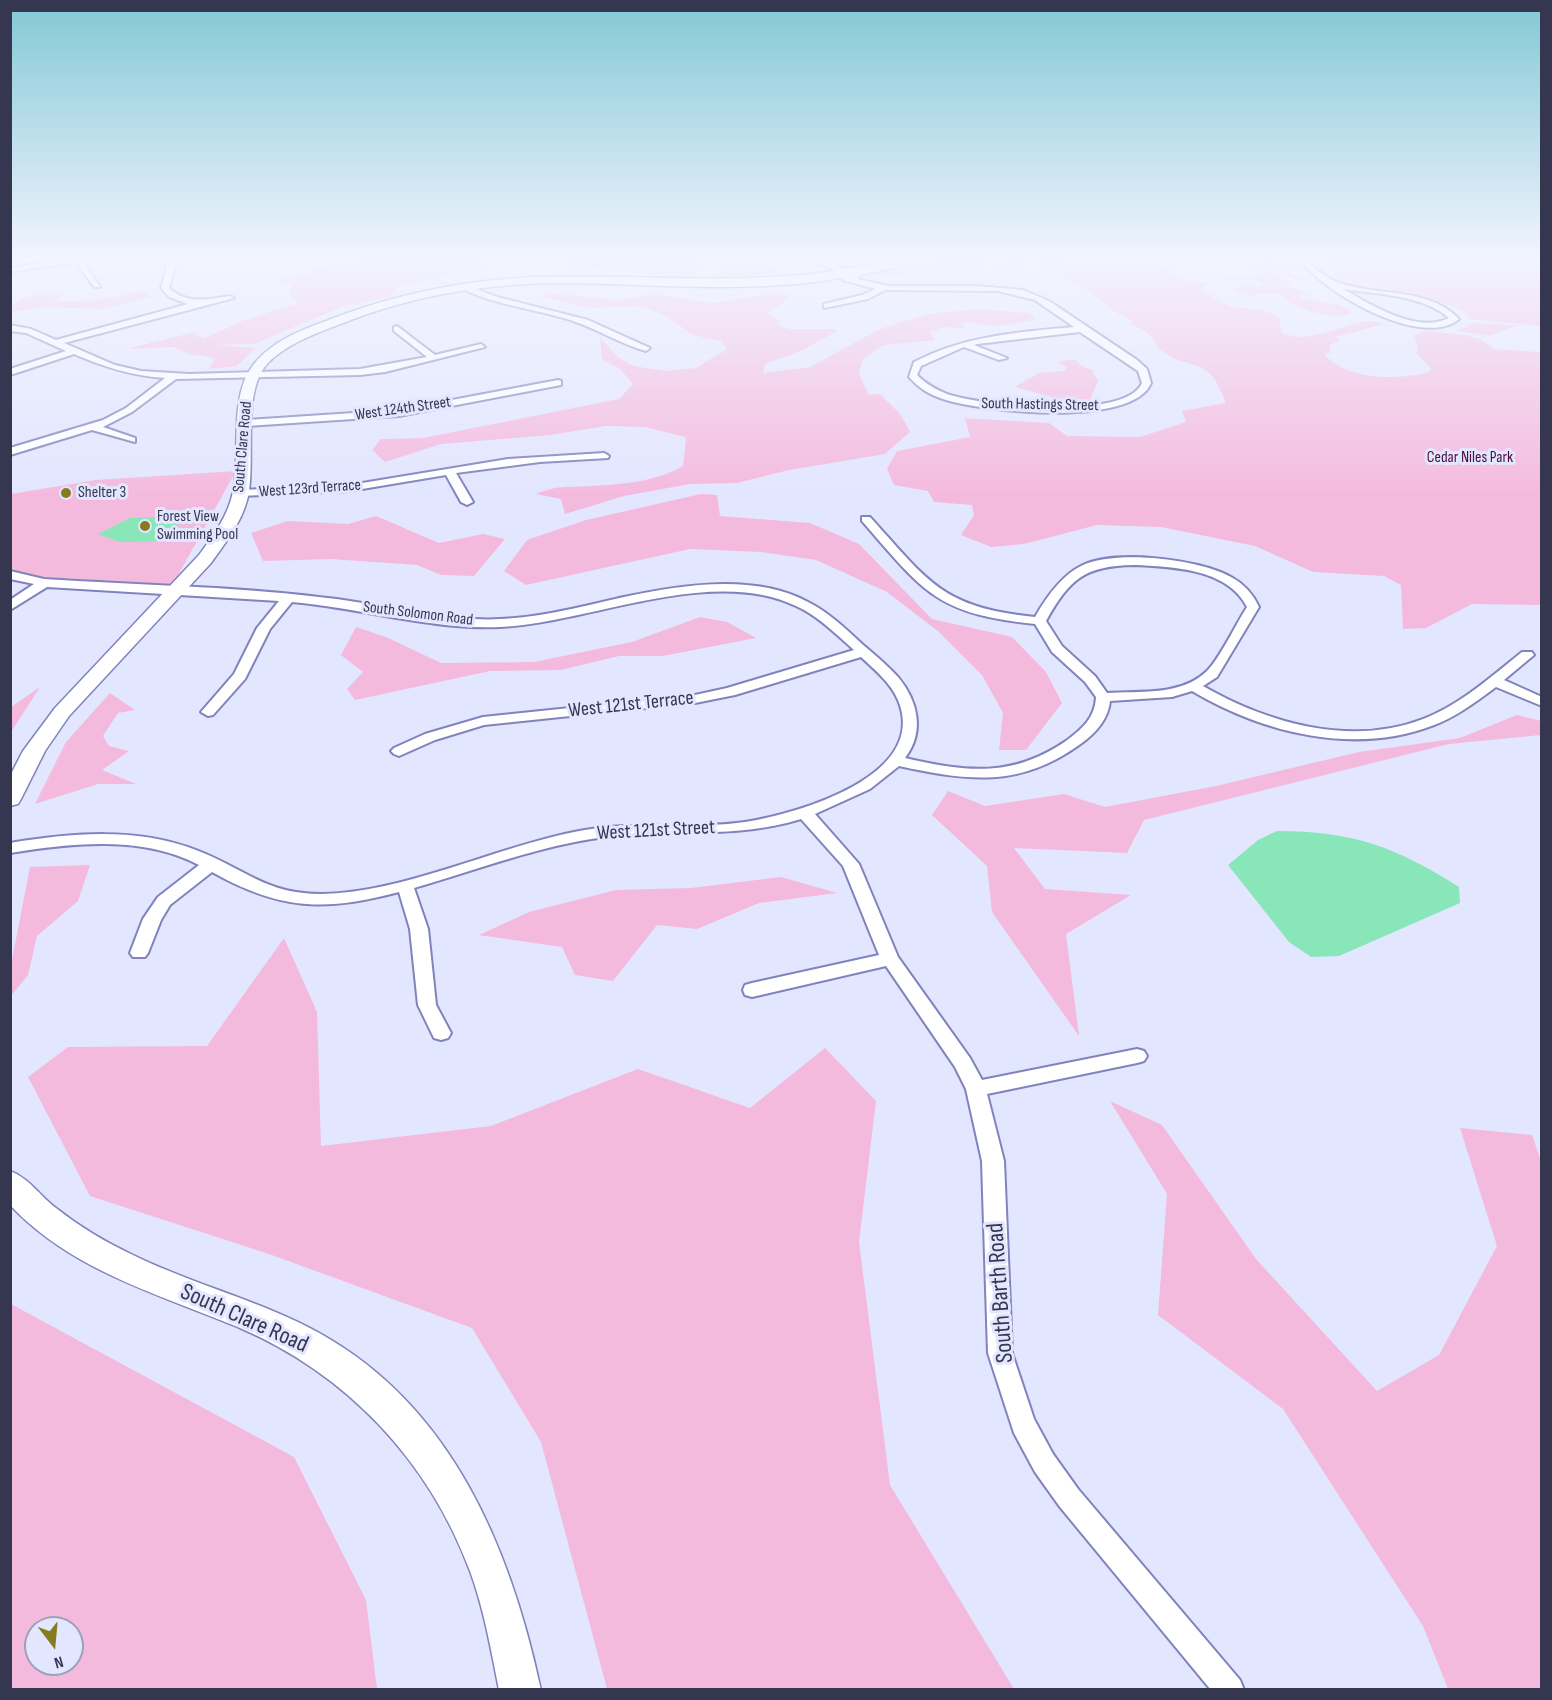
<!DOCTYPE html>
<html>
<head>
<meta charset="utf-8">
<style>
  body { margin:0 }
  #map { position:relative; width:1552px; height:1700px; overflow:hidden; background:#e3e6ff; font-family:"Sofia Sans Condensed",sans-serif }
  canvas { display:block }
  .frame { position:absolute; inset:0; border:12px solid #35364f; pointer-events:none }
  .north { position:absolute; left:24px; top:1616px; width:60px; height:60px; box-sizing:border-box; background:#e3e6ff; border:2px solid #9da0b9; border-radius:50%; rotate:164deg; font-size:16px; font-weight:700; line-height:24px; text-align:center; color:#35364f }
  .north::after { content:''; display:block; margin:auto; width:21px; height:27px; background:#877b21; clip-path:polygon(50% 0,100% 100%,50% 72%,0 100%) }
</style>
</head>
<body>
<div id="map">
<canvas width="1552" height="1700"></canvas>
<div class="frame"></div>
<div class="north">N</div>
</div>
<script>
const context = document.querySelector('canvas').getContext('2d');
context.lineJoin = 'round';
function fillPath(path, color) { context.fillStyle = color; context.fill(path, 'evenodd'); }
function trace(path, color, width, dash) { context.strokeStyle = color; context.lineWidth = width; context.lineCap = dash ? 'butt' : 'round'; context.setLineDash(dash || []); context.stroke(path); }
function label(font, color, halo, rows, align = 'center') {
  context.font = font + ' "Sofia Sans Condensed",sans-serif'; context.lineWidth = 6; context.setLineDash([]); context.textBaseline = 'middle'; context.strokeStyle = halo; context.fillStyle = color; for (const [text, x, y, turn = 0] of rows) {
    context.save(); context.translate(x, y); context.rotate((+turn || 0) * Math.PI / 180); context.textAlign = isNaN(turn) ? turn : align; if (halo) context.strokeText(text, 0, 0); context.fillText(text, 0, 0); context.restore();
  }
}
const green = new Path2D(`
  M356 258H506L445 276 401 285 389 297 344 306 254 344 214 345 255 348 237 366 209 369 215 358 189 354 173 347 126 349 194 332 203 339 242 321 298 303 290 293 293 283H272Z
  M543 258H698L705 264 697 273C646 276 592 270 543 258Z
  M720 258 776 266 775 269 778 272C761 274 735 280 720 271V266L715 261Z
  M932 258H987L984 260 985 269 975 271 867 276Z
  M1001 258 1163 260 1165 262 1160 265 1185 280 1208 284 1201 289C1210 295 1223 305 1234 307 1249 310 1265 307 1279 317L1282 333C1315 348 1360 311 1384 324L1336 337 1339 341 1330 345V351L1325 355C1349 381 1398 380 1429 372L1431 368 1416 353 1418 348 1414 336 1423 331 1464 335 1480 339 1494 349 1541 352V605L1472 604 1426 628 1403 629 1401 585 1384 576 1313 572 1255 546 1161 527 1097 525 1024 544 991 547 961 535 974 515 972 505 934 502 928 491 894 485 887 469 897 451 970 437 965 418 1049 423 1067 436 1140 437 1186 422 1182 411 1226 403C1208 354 1197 374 1164 352 1157 348 1157 344 1152 337 1148 332 1139 328 1132 325L1131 320 1108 308 1105 303C1085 290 1045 254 1022 265V270C1014 275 1001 275 993 268L1001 262Z
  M1250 258C1264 258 1278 257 1290 265L1289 272 1303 278 1302 281 1279 273 1273 274 1291 282 1286 286 1311 293 1299 296 1301 298 1340 305 1353 312C1332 322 1302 309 1283 299L1284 296 1280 294 1247 295 1233 290 1237 286 1261 287 1264 284 1260 281 1227 279V277H1256L1262 274 1251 267 1257 261Z
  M1322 258H1541V326L1470 319 1467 312 1432 299 1339 278Z
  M142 290 151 297 103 309 43 307 11 312V304L32 295 64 294 52 303C84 299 111 301 142 290Z
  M548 293 619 300 654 294 715 303 775 293 789 296 786 301 767 313 781 321 775 324 789 329H836V332L801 351 765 364 763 373 810 367 880 329 928 314 977 309 1030 313 1035 320 994 326 969 322 960 324 966 328 945 327 929 332 935 340 884 345 863 359 859 374 869 395 880 394 901 415 910 432 885 454 789 470 737 483 690 484 624 496 565 514 561 499 536 494C562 484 566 488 591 486 622 484 656 482 683 466L686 437 645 427 606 426 550 435 441 444 385 462 372 450 381 439 423 438 619 399 633 384 620 369 602 359 600 337 618 357 633 366 666 371 696 368 727 349 722 341 693 335 663 314 639 306 590 308 541 297Z
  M1472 323 1513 325 1516 326 1489 336 1457 331Z
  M1067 360H1076L1082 366 1094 371 1093 373 1098 381 1090 400 1055 398 1015 387 1039 373 1064 371 1067 368 1058 362Z
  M236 471 172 586 30 577 11 573V494L96 480Z
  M701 494 717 495 720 516 810 523 859 544 932 619 1012 637 1046 672 1062 703 1026 750H999L1003 713 982 675 939 632 887 592 816 560 761 552 690 549 526 585 504 571 527 540 586 520Z
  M376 516 439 543 483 534 505 539 474 576 441 575 417 565 331 559 263 561 251 533 288 521 348 524Z
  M700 617 727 622 756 638 663 656H619L561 670 490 671 355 700 347 689 363 672 341 655 356 627 386 637 441 663 534 662 632 642Z
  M40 687 11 732V707Z
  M110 693 135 710 118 713 103 736 109 746 129 751 102 770 136 784H98L35 804 66 742Z
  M1517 715 1541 721V735L1449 744 1144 820 1127 853 1014 848 1045 889 1131 895 1066 934 1079 1036 992 912 987 866 932 815 948 791 985 806 1064 794 1105 807 1216 786 1359 752 1460 738Z
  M90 865 78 901 37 936 28 975 11 996V965L30 867Z
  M781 877 837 893 759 903 697 929 657 925 613 981 575 975 562 947 479 935 529 912 616 890 691 888Z
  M284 938 317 1012 321 1146 491 1126 638 1069 750 1108 825 1048 876 1101 859 1242 890 1485 1014 1689H607L541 1442 472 1328 269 1254 90 1196 28 1077 68 1047 207 1046Z
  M1110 1101 1162 1125 1256 1259 1377 1391 1439 1355 1497 1246 1460 1128 1532 1135 1542 1164 1541 1689H1448L1423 1626 1283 1409 1158 1315 1167 1194Z
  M11 1304 294 1457 366 1600 377 1689H11ZM36 1628H72V1664H36Z`);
const water = new Path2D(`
  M183 516 168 541 120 542 98 534 130 518Z
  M1277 831C1353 831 1396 847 1459 887L1460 903 1339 956 1311 957 1289 942 1228 865 1258 840Z`);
const street = new Path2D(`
  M70 258H91L83 261 100 287H94L76 262 10 272V268Z
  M169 258H177L169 288C187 305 208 299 230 296L234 298 64 343 115 365 141 371 189 374 360 369 427 357 394 331V327L397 326 435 355 481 344 485 347 385 372 360 375 176 379 132 412 103 427 135 438V442L92 430 10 455V448L103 420 126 408 165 378C132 376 104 367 74 354L10 375V369L66 351 26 333 10 331V325L31 329 56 340 188 304 169 297 161 288Z
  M807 258H819L860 275 857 279 888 286H976L1023 290 1049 301 1137 360 1147 369 1151 383C1133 428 982 412 943 399 928 394 919 388 909 377L914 362C964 336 1018 332 1074 327L1035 300 998 291 885 290 868 299 824 308V304L862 295 876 289 843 280V274ZM1080 332 1138 371 1142 383C1126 421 981 406 947 394 935 389 926 384 917 375L921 366 964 347 999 360 1007 358 974 345 977 344Z
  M1299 258H1307C1340 308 1419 276 1459 319 1423 350 1321 292 1299 258ZM1343 289C1376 294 1423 295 1449 318 1417 334 1371 305 1343 289Z
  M468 286 497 297 588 320 650 348 646 351C620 344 598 329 573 321 537 309 499 306 465 290Z
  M558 380 561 381V385L399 416 247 426 242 423 247 420 399 410Z
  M604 453 609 456 608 458 540 462 456 473 473 502 467 505 461 502 446 475 350 491 241 496 235 493 241 490 350 485 508 459Z
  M862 517H870C930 583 941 607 1035 617 1046 598 1061 576 1081 566 1115 549 1199 559 1231 577 1244 584 1253 594 1259 607L1217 677 1203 686C1267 723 1351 747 1423 719 1460 705 1492 676 1522 652H1532L1534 655 1504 680 1542 697V706L1496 687C1477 701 1456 717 1434 725 1354 756 1263 733 1192 691L1172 697 1110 701C1108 720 1095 734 1079 745 1019 788 968 781 899 766L870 789 815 814 859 864 898 957 970 1058 982 1080 1137 1049 1144 1051 1147 1056 1144 1061 1137 1063 987 1094 1004 1161 1012 1353 1034 1419 1053 1454 1078 1489 1240 1680 1244 1690H1211L1060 1507 1035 1472 1014 1433 988 1353 982 1161 966 1089 955 1067 886 966 752 997 745 995 743 990 745 985 752 983 879 955 843 866 801 819C736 839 671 829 605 837 541 845 477 870 414 888L428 929 436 1005 451 1033 448 1038 441 1040 434 1038 418 1005 410 929 399 892C324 912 280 910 212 872L170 905 161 920 148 953 145 957H133L130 953 143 919 158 897 199 865C142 835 72 843 10 853V843C72 833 136 827 196 850 244 868 265 894 321 894 402 893 494 848 574 832 631 820 688 830 745 822 797 814 930 776 898 700 890 682 875 670 861 657L735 695 695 703 484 725 435 740 399 756 394 754 391 751 394 748 425 734 483 717 695 695 727 688 854 650C836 634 818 616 796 606 711 565 589 623 500 627 430 630 361 608 292 602L270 629 245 679 213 715 208 716 201 712 234 674 257 628 279 601 47 587 10 610V600L34 584 10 579V571L44 579C135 585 228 586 319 597 371 602 422 616 474 619 525 622 575 608 624 597 680 585 755 573 808 602 828 612 845 628 862 644 874 654 887 665 898 677 918 701 925 732 905 758 966 772 1012 778 1066 741 1082 729 1095 718 1096 697L1085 682 1052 652 1035 624C936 614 924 592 862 521ZM1134 565C1172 567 1227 568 1247 607 1236 624 1220 658 1207 671 1182 696 1138 691 1107 693L1095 676 1062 646 1046 621C1070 578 1085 566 1134 565Z`);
const secondary = new Path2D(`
  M896 258H915C900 270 861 274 841 278 750 294 657 284 565 283 490 283 413 295 343 323 317 333 288 343 268 363 242 390 255 456 249 491 245 518 227 541 211 563L69 716 45 751 21 799 18 804 10 806V776L23 751 55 708 199 555C213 536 228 516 233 492 241 454 228 395 254 364 273 340 304 329 331 319 396 294 466 280 535 277 657 273 777 291 896 258Z
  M10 1171C29 1178 40 1196 56 1208 80 1227 105 1242 133 1255 194 1285 262 1301 321 1334 453 1408 511 1550 541 1690H499C491 1650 484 1609 470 1571 429 1461 347 1374 240 1328 159 1294 72 1271 10 1205Z`);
const markers = [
  [66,493,6,"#877b21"],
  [145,526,6,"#877b21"]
];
const farStreetnames = [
  ["South Hastings Street",1040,405,1],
  ["West 124th Street",403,409,-8],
  ["South Clare Road",243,447,-85],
  ["West 123rd Terrace",310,489,-4],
  ["South Solomon Road",418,614,7]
];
const farParknames = [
  ["Cedar Niles Park",1470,458]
];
const farPoinames = [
  ["Shelter 3",78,493],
  ["Forest View",157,517],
  ["Swimming Pool",157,535]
];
const streetNames = [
  ["West 121st Terrace",631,705,-6],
  ["West 121st Street",656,831,-3]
];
const nearStreetnames = [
  ["South Barth Road",1001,1293,-94],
  ["South Clare Road",244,1319,24]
];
fillPath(green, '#f4bade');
fillPath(water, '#89e6b9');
trace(street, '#8083bc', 4);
trace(secondary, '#8083bc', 3);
fillPath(street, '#fff');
fillPath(secondary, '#fff');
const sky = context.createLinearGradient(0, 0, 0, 496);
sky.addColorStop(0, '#82c8d5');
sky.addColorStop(0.52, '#f2f4ff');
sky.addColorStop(1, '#f2f4ff00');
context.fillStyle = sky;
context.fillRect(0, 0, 1552, 496);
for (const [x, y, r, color] of markers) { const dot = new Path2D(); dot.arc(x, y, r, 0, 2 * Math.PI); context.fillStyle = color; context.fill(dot); trace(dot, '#e3e6ff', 2); }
label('16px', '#35364f', '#e3e6ff', farStreetnames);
label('16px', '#4e0a3c', '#e3e6ff', farParknames);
label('16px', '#35364f', '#e3e6ff', farPoinames, 'left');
label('20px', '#35364f', '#e3e6ff', streetNames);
label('24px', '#35364f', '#e3e6ff', nearStreetnames);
</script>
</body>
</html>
